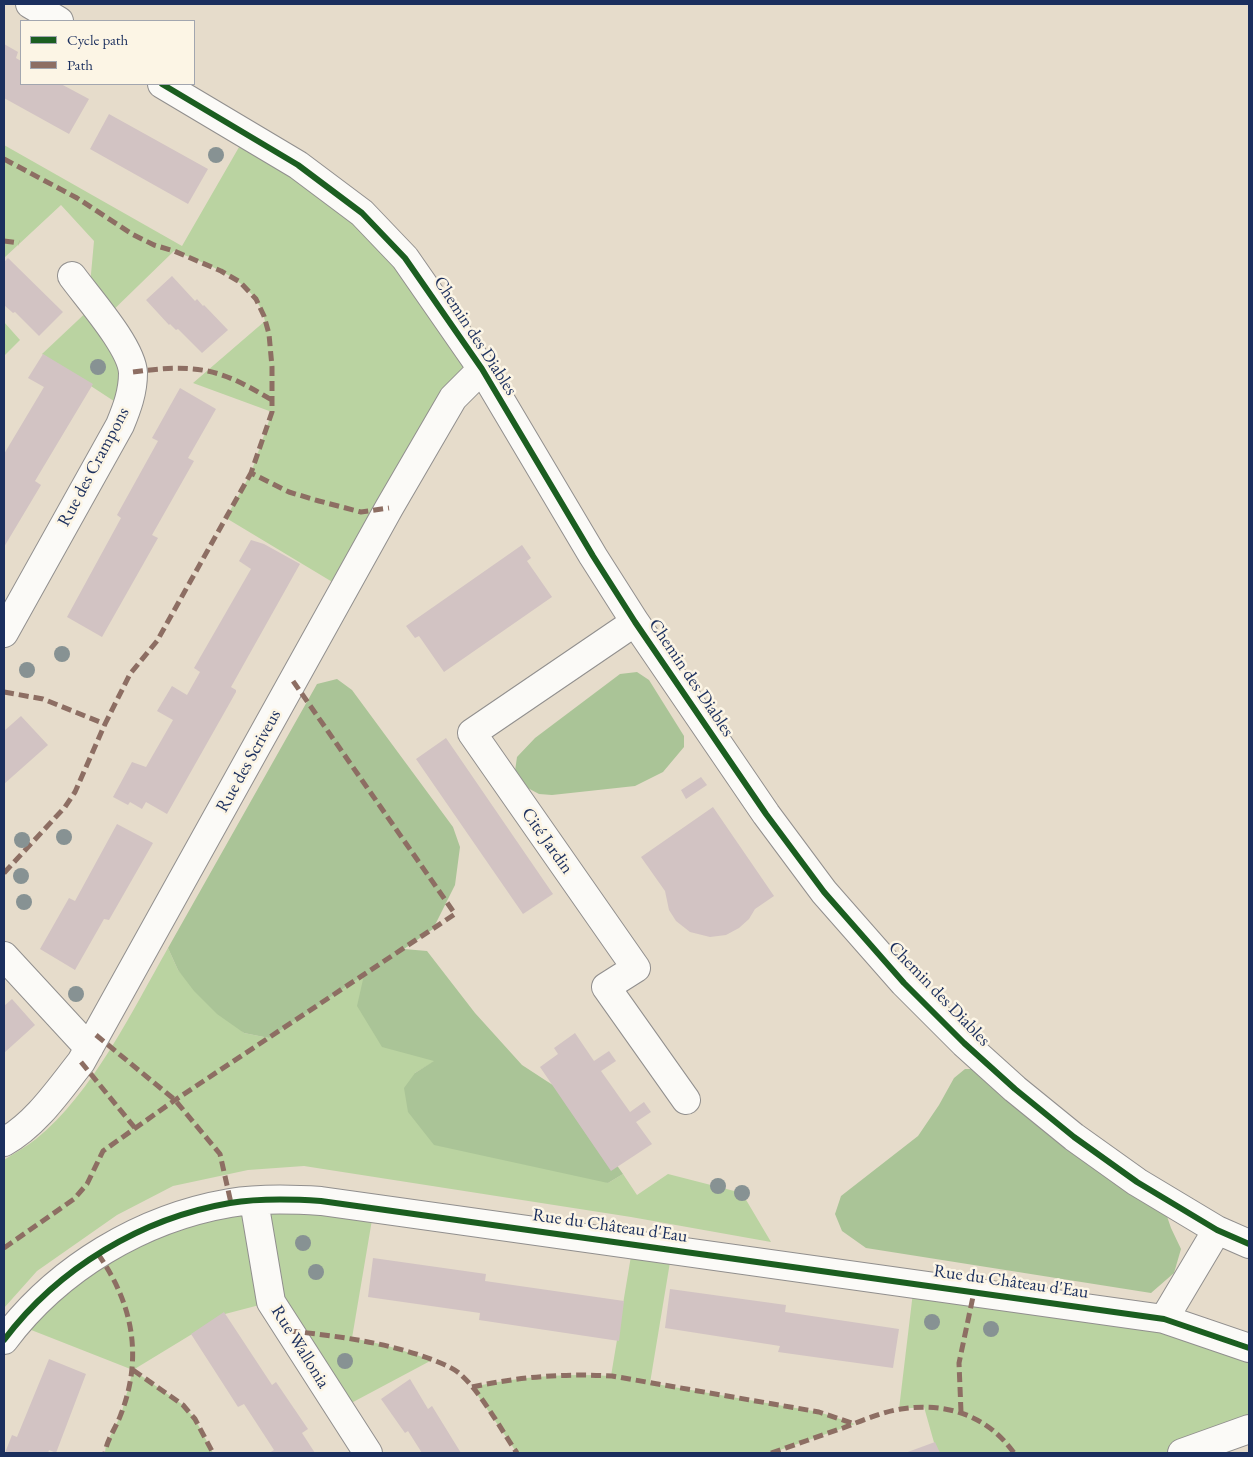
<!DOCTYPE html>
<html>
<head>
<meta charset="utf-8">
<style>
  body { margin:0 }
  #map { position:relative; width:1253px; height:1457px; overflow:hidden; background:#e6dccb; font-family:"EB Garamond",serif }
  canvas { display:block }
  .frame { position:absolute; inset:0; border:5px solid #1b2f5e; pointer-events:none }
  .legend { position:absolute; left:20px; top:20px; width:175px; height:65px; box-sizing:border-box; background:#fcf5e5; border:1px solid #a2a6af; margin:0; padding:6px 9px; list-style:none; font-size:15px; color:#1b2f5e }
  .legend li { display:flex; align-items:center; gap:10px; height:25px }
  .legend b { width:25px; border:1px solid #a2a6af }
</style>
</head>
<body>
<div id="map">
<canvas width="1253" height="1457"></canvas>
<div class="frame"></div>
<ul class="legend">
<li><b style="height:6px;background:#1b5e20"></b>Cycle path</li>
<li><b style="height:6px;background:#8d6e63"></b>Path</li>
</ul>
</div>
<script>
const context = document.querySelector('canvas').getContext('2d');
context.lineJoin = 'round';
function fillPath(path, color) { context.fillStyle = color; context.fill(path, 'evenodd'); }
function trace(path, color, width, dash) { context.strokeStyle = color; context.lineWidth = width; context.lineCap = dash ? 'butt' : 'round'; context.setLineDash(dash || []); context.stroke(path); }
function label(font, color, halo, rows, align = 'center') {
  context.font = font + ' "EB Garamond",serif'; context.lineWidth = 5; context.setLineDash([]); context.textBaseline = 'middle'; context.strokeStyle = halo; context.fillStyle = color; for (const [text, x, y, turn = 0] of rows) {
    context.save(); context.translate(x, y); context.rotate((+turn || 0) * Math.PI / 180); context.textAlign = isNaN(turn) ? turn : align; if (halo) context.strokeText(text, 0, 0); context.fillText(text, 0, 0); context.restore();
  }
}
const green = new Path2D(`
  M246 135 362 213 482 369 344 589 226 518 251 473 272 412 193 383 265 321C256 279 208 265 174 251L104 319 125 348 126 409 42 354 93 306 90 285 94 241 61 205 4 258V145L182 246Z
  M4 322 20 340 4 356Z
  M168 948 178 970 244 1033 269 1038 364 975 435 1061 415 1073 608 1183 623 1174 637 1195 668 1174 742 1193 771 1242 631 1217 304 1166 248 1170 173 1186 117 1215 37 1271 4 1308V1160C14 1153 26 1147 36 1139 93 1093 132 1011 168 948Z
  M374 1208 352 1338 385 1345 432 1360 340 1409 271 1302 225 1314 133 1370 183 1405 195 1419 213 1453H105L106 1444 121 1415 133 1370 16 1324 27 1313 190 1212Z
  M633 1244 672 1250 650 1383 819 1412 855 1424 777 1451 778 1453H517L472 1387C519 1377 564 1373 611 1376Z
  M914 1284 1249 1348V1429L1182 1453H937L924 1407 899 1409Z`);
const forest = new Path2D(`
  M637 672 649 680 684 736V747L663 772 635 786 552 795 539 794 524 786 515 771 517 757 535 738 620 674Z
  M337 679 352 690 453 827 460 847 455 885 433 929 404 949 427 951 475 1013 522 1065 568 1095 623 1174 608 1183 434 1145 408 1112 404 1088 415 1073 434 1061 382 1047 357 1006 364 975 269 1038 244 1033 217 1014 194 991 178 970 168 948 317 684Z
  M965 1069H992L1160 1196 1171 1228 1181 1249 1174 1273 1151 1293 866 1248 842 1231 835 1214 841 1196 918 1136 939 1105 954 1078Z`);
const building = new Path2D(`
  M4 44 18 52 16 58 21 61V84H61L89 99 69 134 4 98Z
  M109 114 208 169 188 204 90 149Z
  M8 258 63 312 39 336 15 312 13 313 4 305V262Z
  M172 276 195 301 197 299 203 306 204 305 228 330 202 353 178 329 176 330 170 324 169 325 146 300Z
  M43 354 93 384 35 481 41 485 4 547V467L5 464 4 463V454L44 387 28 378Z
  M180 388 216 409 188 458 194 461 152 535 158 538 102 637 67 617 121 518 117 515 158 441 152 438Z
  M251 540 264 544 300 564 231 687 236 690V692L167 814 146 802 142 809 130 802 128 805 113 797 132 762 146 767 173 720 157 711 172 686 187 695 200 672 194 668 251 569 239 561Z
  M522 545 531 558 527 561 552 597 444 672 419 636 415 638 406 626Z
  M21 716 48 745 4 784V731Z
  M446 738 553 894 523 914 416 759Z
  M701 777 707 785 686 799 681 790Z
  M713 807 774 896 755 909 749 919 739 928 726 935 710 937 690 932 676 921 669 910 665 891 641 857Z
  M117 824 153 843 109 920 104 919 75 970 40 949 69 898 75 901Z
  M12 999 35 1025 4 1053V1006Z
  M575 1033 594 1061 609 1051 616 1061 601 1071 630 1112 644 1102 651 1112 636 1122 652 1144 611 1171 540 1067 558 1054 554 1048Z
  M373 1258 486 1274 485 1281 624 1301 619 1341 479 1320 480 1313 368 1297Z
  M670 1289 786 1305 785 1312 899 1329 893 1368 778 1352 780 1346 665 1328Z
  M224 1312 272 1385 276 1382 293 1407 308 1429 302 1433 315 1453H269L274 1450 244 1404 238 1407 191 1334Z
  M49 1359 86 1374 56 1453 49 1450 48 1453H5L12 1435 17 1437Z
  M410 1379 428 1409 432 1406 461 1453H422L408 1431 405 1433 400 1426 381 1399Z
  M935 1442 940 1453H905Z`);
const minor = new Path2D(`
  M30 4 59 21
  M162 84 298 165 362 213 405 258 482 369 593 556 635 622 766 814 824 892 904 983 964 1043 1015 1089 1074 1137 1137 1182 1217 1230 1249 1244
  M635 622 472 733 636 968 606 987 686 1100
  M4 633 120 425C127 408 133 392 133 373 132 347 88 298 72 276
  M4 956 89 1048
  M4 1142C36 1124 58 1091 81 1062L389 508 453 398 482 369
  M254 1201 271 1302 368 1453
  M1164 1319 1217 1230
  M4 1340C58 1268 142 1218 230 1203 260 1198 291 1199 321 1201L1164 1319 1249 1348
  M1182 1453 1249 1429`);
const quiet = new Path2D(`
  M4 159 77 198 132 234 154 245 174 251 221 271 240 282 256 299 264 316 269 334 272 367V412L251 473 289 492 319 501 361 512 389 508
  M4 241 19 243
  M133 372C163 368 193 365 222 375 240 381 256 391 272 400
  M4 692 43 699 105 724 130 674 157 641 251 473
  M4 873 65 807 75 792 105 724
  M96 1035 175 1100 220 1154 231 1203
  M81 1062 135 1128
  M4 1248 74 1199 87 1184 103 1151 175 1100 455 914 293 681
  M98 1254C133 1304 143 1357 121 1414 116 1428 107 1439 105 1453
  M290 1331C337 1336 383 1342 428 1358 438 1362 450 1366 459 1373 481 1392 500 1428 517 1453
  M133 1370 183 1405 195 1419 213 1453
  M472 1387C519 1377 564 1373 612 1376L819 1412 855 1424
  M961 1412 959 1363 974 1292
  M771 1453C795 1445 819 1436 843 1428 861 1421 881 1412 901 1409 946 1402 987 1415 1014 1453`);
const cycleway = new Path2D(`
  M162 84 298 165 362 213 405 258 482 369 593 556 635 622 766 814 824 892 904 983 964 1043 1015 1089 1074 1137 1137 1182 1217 1230 1249 1244
  M4 1340C58 1268 142 1218 230 1203 260 1198 291 1199 321 1201L1164 1319 1249 1348`);
const trees = [
  [216,155],
  [98,367],
  [62,654],
  [27,670],
  [64,837],
  [22,840],
  [21,876],
  [24,902],
  [76,994],
  [718,1186],
  [742,1193],
  [303,1243],
  [316,1272],
  [932,1322],
  [991,1329],
  [345,1361]
];
const streetNames = [
  ["Chemin des Diables",475,336,57],
  ["Rue des Crampons",94,467,-62],
  ["Chemin des Diables",691,678,56],
  ["Rue des Scriveus",249,761,-61],
  ["Cité Jardin",547,841,55],
  ["Chemin des Diables",939,994,46],
  ["Rue du Château d'Eau",610,1226,8],
  ["Rue du Château d'Eau",1011,1282,8],
  ["Rue Wallonia",300,1347,58]
];
fillPath(green, '#bad3a1');
fillPath(forest, '#aac497');
fillPath(building, '#d2c3c3');
trace(minor, '#918f8e', 30);
trace(minor, '#fbfaf7', 28);
trace(quiet, '#8d6e63', 5, [10, 5]);
trace(cycleway, '#1b5e20', 6);
context.fillStyle = '#879293';
for (const [x, y] of trees) { context.beginPath(); context.arc(x, y, 8, 0, 2 * Math.PI); context.fill(); }
label('18px', '#1b2f5e', '#fcf5e5', streetNames);
</script>
</body>
</html>
